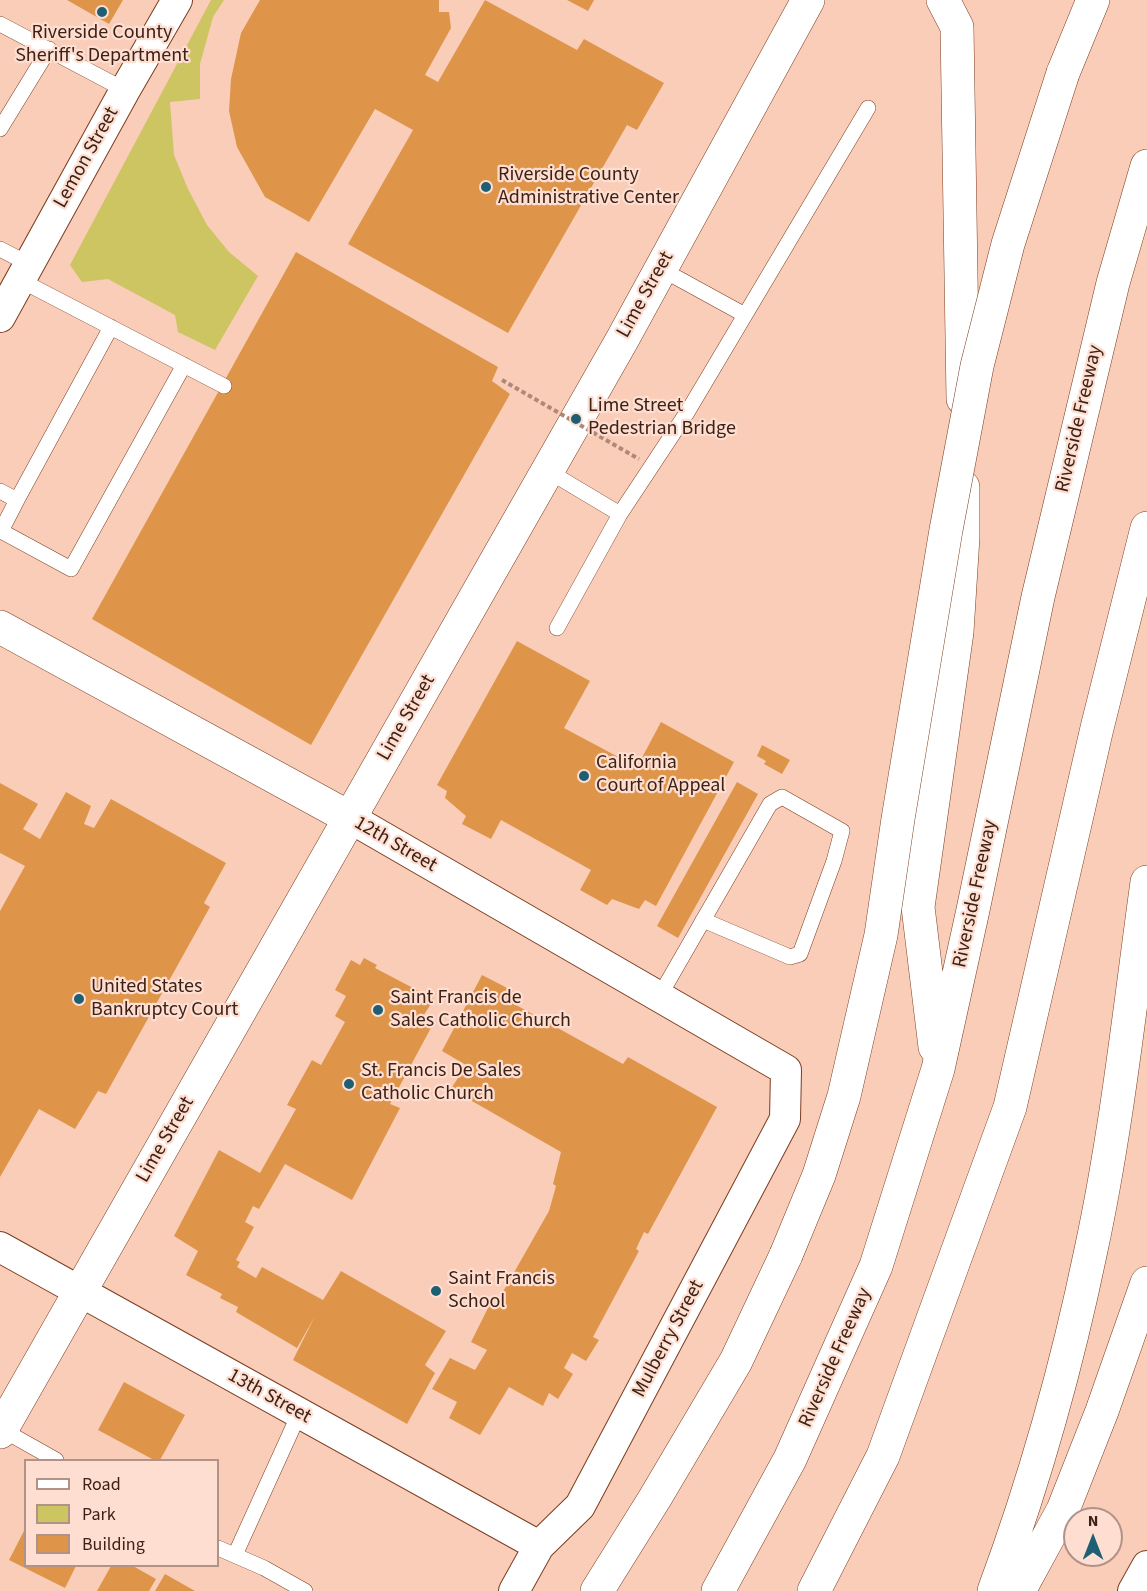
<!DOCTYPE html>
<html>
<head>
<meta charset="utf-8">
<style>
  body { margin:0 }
  #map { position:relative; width:1147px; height:1591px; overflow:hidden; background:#facdb9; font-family:"Source Sans 3",sans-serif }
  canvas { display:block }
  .legend { position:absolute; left:24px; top:1459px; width:195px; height:108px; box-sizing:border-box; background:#fdded1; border:2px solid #b19286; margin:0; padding:8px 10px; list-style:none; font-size:18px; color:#3e2115 }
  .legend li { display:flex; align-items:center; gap:12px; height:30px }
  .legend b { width:30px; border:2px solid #b19286 }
  .north { position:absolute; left:1063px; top:1507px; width:60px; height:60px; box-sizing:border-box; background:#fdded1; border:2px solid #b19286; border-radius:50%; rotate:0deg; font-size:16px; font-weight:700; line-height:24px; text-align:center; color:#3e2115 }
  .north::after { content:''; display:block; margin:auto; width:21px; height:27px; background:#1f5f74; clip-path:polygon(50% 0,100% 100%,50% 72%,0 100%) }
</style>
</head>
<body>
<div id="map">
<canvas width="1147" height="1591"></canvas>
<ul class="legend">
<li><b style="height:8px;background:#fff"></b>Road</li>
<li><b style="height:16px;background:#cdc462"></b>Park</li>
<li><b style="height:16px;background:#de954a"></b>Building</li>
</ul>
<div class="north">N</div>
</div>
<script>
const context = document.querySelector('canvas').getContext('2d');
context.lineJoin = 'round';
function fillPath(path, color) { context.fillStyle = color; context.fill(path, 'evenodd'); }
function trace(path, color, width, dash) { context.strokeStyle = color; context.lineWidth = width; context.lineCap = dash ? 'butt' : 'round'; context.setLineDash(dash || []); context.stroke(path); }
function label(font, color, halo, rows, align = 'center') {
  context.font = font + ' "Source Sans 3",sans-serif'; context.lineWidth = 4.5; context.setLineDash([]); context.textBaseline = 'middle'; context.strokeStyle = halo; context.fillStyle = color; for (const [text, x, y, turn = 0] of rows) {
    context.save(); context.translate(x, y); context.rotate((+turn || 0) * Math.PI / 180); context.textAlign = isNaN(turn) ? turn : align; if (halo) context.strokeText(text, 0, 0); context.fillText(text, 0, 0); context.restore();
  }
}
const green = new Path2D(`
  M211 0H224L213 17 200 64V99L170 102 174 155 188 189 207 225 229 252 258 276 215 350 178 332 175 315 108 279 82 282 70 265Z`);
const building = new Path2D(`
  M67 0H123L109 24Z
  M260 0H439V12H449L451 28 425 75 438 82 485 0 577 50 584 39 664 83 637 130 627 125 508 333 348 244 413 130 375 109 309 222 265 197 237 147 229 111 231 79 241 33Z
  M567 0H594L588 11Z
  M296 252 498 367 492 381 510 394 311 745 92 619Z
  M517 641 590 681 564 728 637 767 661 722 734 762 656 906 645 900 639 909 612 899 607 905 580 890 591 870 501 820 491 839 462 824 466 816 445 798 447 791 437 785Z
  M762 745 790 760 782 774 764 764 766 761 757 756Z
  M737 782 758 794 678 938 657 926Z
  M0 783 38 804 23 829 40 839 66 792 91 806 84 824 94 828 111 799 226 863 204 903 210 907 106 1094 98 1091 75 1129 39 1109 0 1177V911L25 866 0 853Z
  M364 958 377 965 375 968 434 999 420 1021 432 1026 390 1104 400 1108 352 1200 285 1164 259 1209 253 1206 245 1222 254 1227 236 1260 240 1262 237 1267 256 1278 262 1267 323 1300 341 1271 446 1331 425 1365 435 1373 407 1424 293 1360 315 1316 297 1348 236 1312 238 1307 220 1298 222 1294 186 1275 198 1251 174 1236 219 1150 260 1173 296 1109 287 1105 312 1060 321 1065 345 1022 335 1016 346 996 335 990 351 960 360 965Z
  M482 975 513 991 507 1000 623 1064 628 1057 717 1107 648 1234 644 1232 636 1249 639 1251 593 1337 599 1340 586 1361 572 1353 564 1368 573 1374 558 1399 549 1393 543 1406 509 1387 480 1435 449 1418 457 1402 432 1389 450 1358 475 1370 487 1350 471 1342 491 1302 496 1304 549 1211 556 1186 553 1184 561 1152 451 1089 466 1065 442 1051Z
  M124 1382 185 1415 160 1460H154L98 1430Z
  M26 1527V1566H76L65 1588 9 1560Z
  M111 1566H133L156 1579 149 1591H97Z
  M165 1574 195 1591H155Z`);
const service = new Path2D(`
  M0 24 125 90
  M0 129 49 49
  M0 249 29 264
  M661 269 745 315
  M20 280 224 386
  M548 471 620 514 688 411 868 108
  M0 491 17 500 111 327
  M17 500 1 531 71 569 184 365
  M557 628 620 514
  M659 997 770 804 782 797 842 831 834 861 800 954 790 957 703 920
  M1 1429 56 1460
  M218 1548 264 1568 305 1591
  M235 1555 299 1414`);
const minor = new Path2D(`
  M0 317 125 90 177 0
  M350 818 786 1070 785 1119 580 1506 539 1546 514 1591
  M0 1247 539 1546
  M1133 1591 1147 1566`);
const tertiary = new Path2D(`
  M0 627 350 818`);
const secondary = new Path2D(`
  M0 1432 622 340 808 0`);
const motorway = new Path2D(`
  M943 0 957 27 963 399
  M1063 73 1093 0
  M935 1047 918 907 957 632 963 537V487
  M597 1591 655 1498 736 1361 786 1255
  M718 1591 790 1459 876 1266 938 1069 973 910 1038 597 1113 283 1147 166
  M814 1591 883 1456 1010 1107 1097 728 1147 528
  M994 1591C1035 1480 1067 1366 1091 1250 1117 1129 1130 1005 1147 882
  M1019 1591 1063 1510 1102 1411 1147 1283`);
const pathBridge = new Path2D(`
  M502 380 639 459`);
const motorwayBridge = new Path2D(`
  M786 1255 819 1175 844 1096 881 935 898 819 946 530 977 366 1008 244 1063 73`);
const markers = [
  [102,12,6,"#1f5f74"],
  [486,187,6,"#1f5f74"],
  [576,419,6,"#1f5f74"],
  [584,776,6,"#1f5f74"],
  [79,999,6,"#1f5f74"],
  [378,1010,6,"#1f5f74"],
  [349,1084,6,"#1f5f74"],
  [436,1291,6,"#1f5f74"]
];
const poiNames = [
  ["Riverside County",102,34,"center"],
  ["Sheriff's Department",102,57,"center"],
  ["Riverside County",498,176],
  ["Administrative Center",498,199],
  ["Lime Street",588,407],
  ["Pedestrian Bridge",588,430],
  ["California",596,764],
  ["Court of Appeal",596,787],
  ["United States",91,988],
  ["Bankruptcy Court",91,1011],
  ["Saint Francis de",390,999],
  ["Sales Catholic Church",390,1022],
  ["St. Francis De Sales",361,1072],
  ["Catholic Church",361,1095],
  ["Saint Francis",448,1280],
  ["School",448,1303]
];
const streetNames = [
  ["Lemon Street",87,158,-61],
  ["Lime Street",646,295,-61],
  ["Riverside Freeway",1080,419,-77],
  ["Lime Street",407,718,-60],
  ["12th Street",395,845,30],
  ["Riverside Freeway",976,894,-78],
  ["Lime Street",166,1140,-60],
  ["Mulberry Street",669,1339,-62],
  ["Riverside Freeway",836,1358,-66],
  ["13th Street",269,1397,29]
];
fillPath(green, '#cdc462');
fillPath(building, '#de954a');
trace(service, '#7c3d20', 16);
trace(minor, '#7c3d20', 32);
trace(tertiary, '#7c3d20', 34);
trace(secondary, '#7c3d20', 34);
trace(motorway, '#7c3d20', 34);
trace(service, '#fff', 15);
trace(minor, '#fff', 30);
trace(tertiary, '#fff', 33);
trace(secondary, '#fff', 33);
trace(motorway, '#fff', 33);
trace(motorwayBridge, '#7c3d20', 34, []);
trace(pathBridge, '#af8877', 4, [4.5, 3]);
trace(motorwayBridge, '#fff', 33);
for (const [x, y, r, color] of markers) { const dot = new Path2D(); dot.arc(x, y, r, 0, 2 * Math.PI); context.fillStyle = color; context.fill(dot); trace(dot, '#fdded1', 2); }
label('20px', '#3e2115', '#fdded1', poiNames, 'left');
label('20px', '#3e2115', '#fdded1', streetNames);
</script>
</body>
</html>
